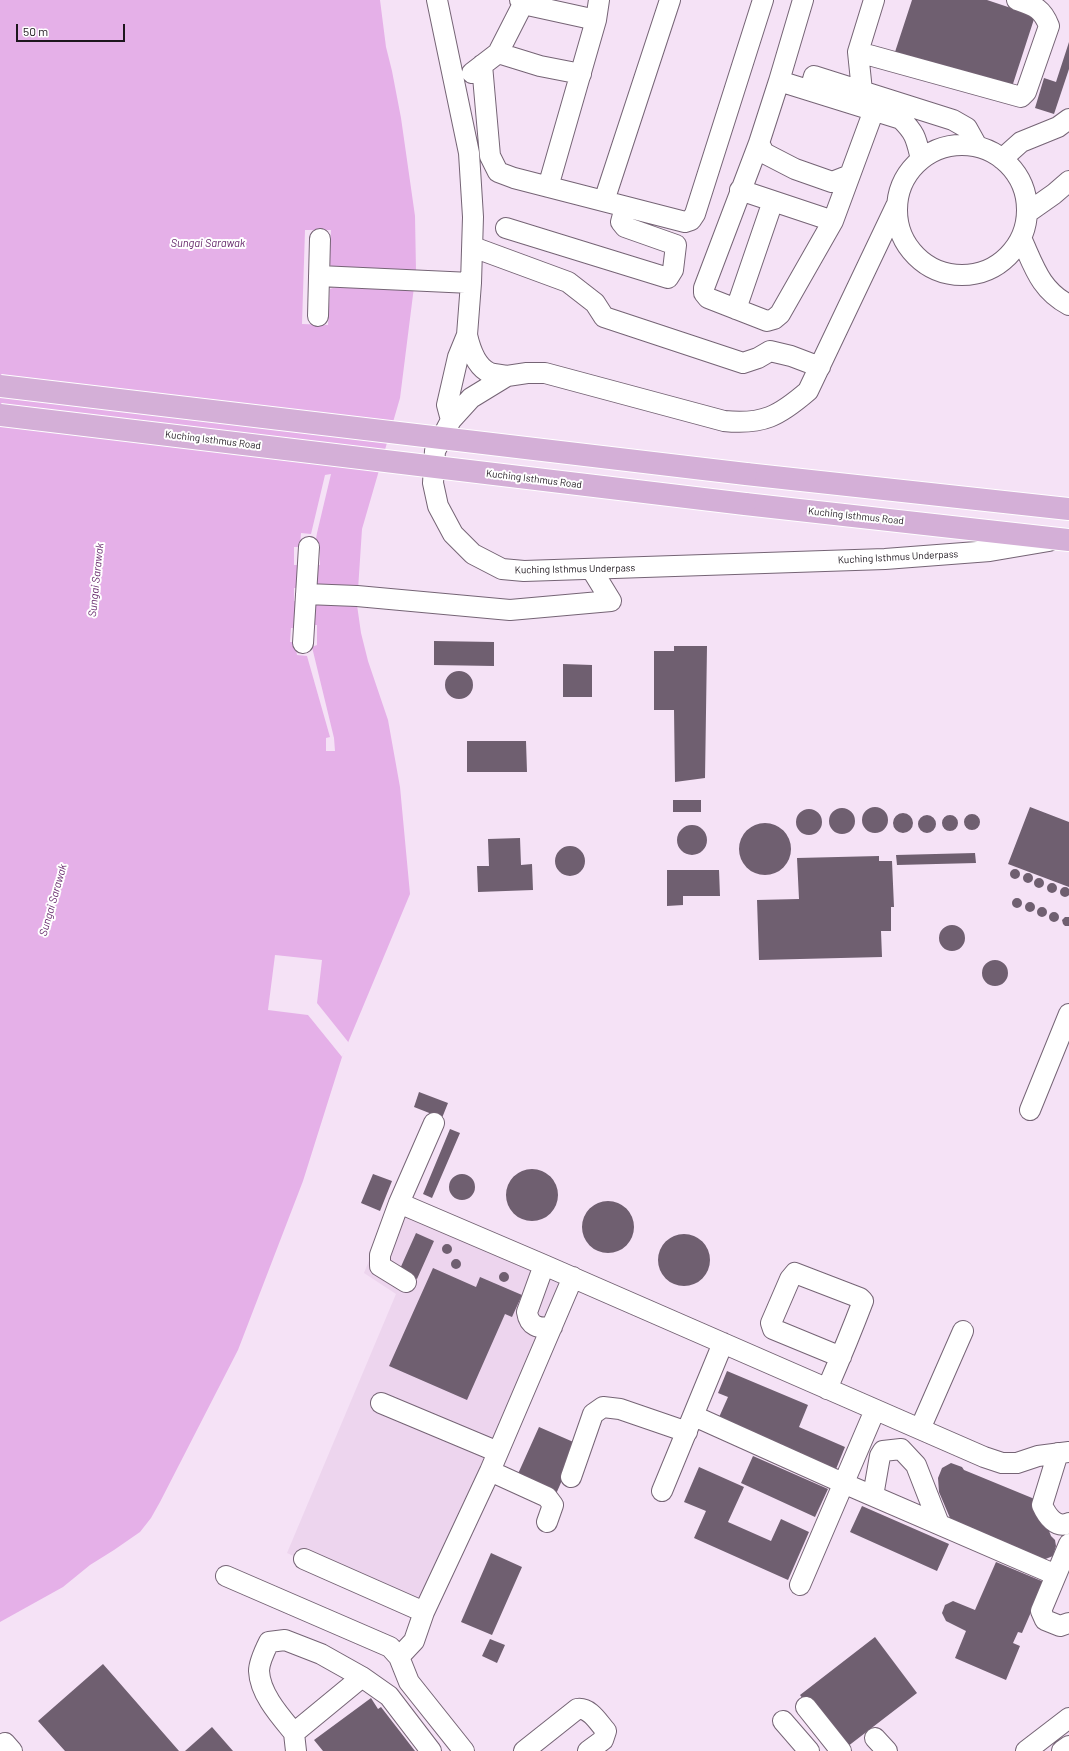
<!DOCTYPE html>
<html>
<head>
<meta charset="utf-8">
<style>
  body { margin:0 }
  #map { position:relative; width:1069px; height:1751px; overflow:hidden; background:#f5e2f6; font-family:Barlow,sans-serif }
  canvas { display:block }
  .scale { position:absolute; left:16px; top:24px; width:109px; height:18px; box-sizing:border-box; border:2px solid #1d161d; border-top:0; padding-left:5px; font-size:12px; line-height:14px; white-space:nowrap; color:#1d161d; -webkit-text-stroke:3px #fff; paint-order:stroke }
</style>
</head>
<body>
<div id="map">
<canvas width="1069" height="1751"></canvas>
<div class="scale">50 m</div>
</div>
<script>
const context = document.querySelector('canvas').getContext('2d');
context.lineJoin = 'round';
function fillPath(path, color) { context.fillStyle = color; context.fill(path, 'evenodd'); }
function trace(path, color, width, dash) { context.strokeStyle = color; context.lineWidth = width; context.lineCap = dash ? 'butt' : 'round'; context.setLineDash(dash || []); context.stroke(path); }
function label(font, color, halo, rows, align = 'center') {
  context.font = font + ' Barlow,sans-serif'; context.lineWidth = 4; context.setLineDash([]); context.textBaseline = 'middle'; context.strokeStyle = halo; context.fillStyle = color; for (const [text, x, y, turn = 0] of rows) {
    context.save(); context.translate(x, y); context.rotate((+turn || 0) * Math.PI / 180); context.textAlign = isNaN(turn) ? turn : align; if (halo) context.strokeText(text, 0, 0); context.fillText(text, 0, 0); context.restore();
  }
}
const built = new Path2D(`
  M391 1206 580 1288 433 1619 287 1553 396 1294 364 1273Z`);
const water = new Path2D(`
  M0 0H380L386 47 392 71 401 118 415 216 416 271 400 398 362 529 357 605 361 633 368 661 388 720 400 787 410 894 342 1057 303 1181 238 1350 160 1502 151 1518 140 1532 114 1550 90 1565 63 1587 0 1622Z`);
const pier = new Path2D(`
  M305 230H331L329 264 337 271 342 285 330 289 328 325 302 324Z
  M331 474 317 533 315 545 320 546V565H316L313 604V625H317V645L312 647 334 738 335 751H326V738L330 737 307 656 297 655 295 642H290L291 628H297V601H294V588H300V565H294V547H300L301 533 311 534 325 475Z
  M275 955 322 960 317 1003 349 1043 342 1057 308 1015 268 1010Z`);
const building = new Path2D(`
  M912 0H987L1035 16 1011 90 895 52Z
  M1069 42V69L1054 114 1035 108 1044 78 1056 82Z
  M434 641 494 642V666L434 665Z
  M674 646H707L705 778 675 782 674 710H654V651H674Z
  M563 664 592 665V697H563Z
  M445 685a14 14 0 1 1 28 0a14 14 0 1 1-28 0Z
  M467 741H526L527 772H467Z
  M673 800H701V812H673Z
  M1030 807 1069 822V887L1008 864Z
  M862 820a13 13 0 1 1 26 0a13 13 0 1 1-26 0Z
  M829 821a13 13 0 1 1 26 0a13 13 0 1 1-26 0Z
  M796 822a13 13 0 1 1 26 0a13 13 0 1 1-26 0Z
  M893 823a10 10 0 1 1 20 0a10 10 0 1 1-20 0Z
  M964 822a8 8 0 1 1 16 0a8 8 0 1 1-16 0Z
  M942 823a8 8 0 1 1 16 0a8 8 0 1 1-16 0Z
  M918 824a9 9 0 1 1 18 0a9 9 0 1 1-18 0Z
  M739 849a26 26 0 1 1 52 0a26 26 0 1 1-52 0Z
  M677 840a15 15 0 1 1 30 0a15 15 0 1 1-30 0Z
  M520 838 521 865 532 864 533 890 478 892 477 866H489L488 839Z
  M555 861a15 15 0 1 1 30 0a15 15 0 1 1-30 0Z
  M975 853 976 863 897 865 896 855Z
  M879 856V861H892L894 907H891V931H881L882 957 759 960 757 900 799 899 797 858Z
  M1010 874a5 5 0 1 1 10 0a5 5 0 1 1-10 0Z
  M667 870H719L720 896H683V905L667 906Z
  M1023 878a5 5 0 1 1 10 0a5 5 0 1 1-10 0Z
  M1034 883a5 5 0 1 1 10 0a5 5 0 1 1-10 0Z
  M1047 888a5 5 0 1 1 10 0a5 5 0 1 1-10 0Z
  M1060 892a5 5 0 1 1 10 0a5 5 0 1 1-10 0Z
  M1012 903a5 5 0 1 1 10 0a5 5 0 1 1-10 0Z
  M1025 907a5 5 0 1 1 10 0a5 5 0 1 1-10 0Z
  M1037 912a5 5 0 1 1 10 0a5 5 0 1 1-10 0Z
  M1049 917a5 5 0 1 1 10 0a5 5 0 1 1-10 0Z
  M1065 917H1069V926H1065L1063 924 1062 920Z
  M939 938a13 13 0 1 1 26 0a13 13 0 1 1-26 0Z
  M982 973a13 13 0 1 1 26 0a13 13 0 1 1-26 0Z
  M419 1092 448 1103 442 1118 414 1107Z
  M450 1129 460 1133 432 1198 423 1194Z
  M506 1195a26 26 0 1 1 52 0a26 26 0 1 1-52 0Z
  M373 1174 392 1181 380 1211 361 1203Z
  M449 1187a13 13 0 1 1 26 0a13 13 0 1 1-26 0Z
  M582 1227a26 26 0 1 1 52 0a26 26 0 1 1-52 0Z
  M416 1233 434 1241 417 1279 399 1271Z
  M658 1260a26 26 0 1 1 52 0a26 26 0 1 1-52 0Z
  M442 1249a5 5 0 1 1 10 0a5 5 0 1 1-10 0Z
  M451 1264a5 5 0 1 1 10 0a5 5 0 1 1-10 0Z
  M433 1268 476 1287 480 1277 522 1295 512 1317 505 1314 467 1400 389 1366Z
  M499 1277a5 5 0 1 1 10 0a5 5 0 1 1-10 0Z
  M727 1371 808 1405 799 1427 845 1447 834 1474 716 1424 728 1397 718 1393Z
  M539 1427 578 1444 556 1494 517 1476Z
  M753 1456 828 1489 815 1517 741 1483Z
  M951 1463 962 1467 964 1470 1037 1500 1051 1536 1055 1540 1056 1546 1053 1556 1043 1560 953 1525 939 1492 938 1478 942 1468Z
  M699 1467 744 1487 728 1522 771 1541 781 1519 809 1532 788 1580 694 1538 706 1511 684 1502Z
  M862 1506 949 1544 937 1571 850 1532Z
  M491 1553 522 1567 492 1635 461 1622Z
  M996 1562 1044 1582 1022 1633 1018 1632 1013 1643 1020 1646 1006 1680 955 1658 966 1631 946 1621 942 1613 945 1605 953 1601 975 1610Z
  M875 1637 917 1693 843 1750 800 1695Z
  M490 1639 505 1645 497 1663 482 1656Z
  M103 1664 179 1751H65L38 1721Z
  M371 1698 378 1709 381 1707 415 1751H323L314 1740Z
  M212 1727 233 1751H185Z`);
const minor = new Path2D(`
  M437 0 469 153 473 217 471 283 467 335 458 357 447 405 451 420
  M520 0 523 4 596 20
  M803 0 779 81 901 119C916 134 916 139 921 159
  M858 52 1021 97 1026 92 1049 26C1042 8 1034 6 1017 0
  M498 53 523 4
  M482 65 490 156 498 172 514 178 685 222 691 220 695 214 763 0
  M472 73 498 53 540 66 581 74
  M779 81 759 143 704 288V293L708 298 767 321 774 319 780 314 833 221 874 110
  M810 90 814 76 953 120 967 128 977 146
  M862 91 858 52 874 0
  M759 143 764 153 795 169 832 182 850 175
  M897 210a65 65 0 1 1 130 0a65 65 0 1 1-130 0Z
  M1002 159 1021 142 1058 127 1069 119
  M548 187 596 20 599 0
  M740 190 833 221
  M604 201 670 0
  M896 206 808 391C779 416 763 425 724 421L545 373H527L507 376 471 398 451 420 435 451 433 483 438 506 453 534 473 554 502 569 524 571 885 559 990 551 1049 541
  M1027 213 1054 194 1069 181
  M506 228 668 278 673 270 676 245 625 227 621 222 625 207
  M1021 238C1034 266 1040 290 1069 305
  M473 247 568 282 595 303 604 317 743 363 758 358 770 351 791 356 820 367
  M319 276 471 283
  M736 309 773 201
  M318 316 320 239
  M467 335C470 348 476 367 490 373 496 374 501 375 507 376
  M306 594 357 596 510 610 611 601 592 570
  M303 643 309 547
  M1030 1110 1069 1014
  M399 1203 544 1265 984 1457 1002 1463H1017L1038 1456 1069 1452
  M544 1265 527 1312C529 1326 538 1329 552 1327
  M406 1282 380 1266V1255L399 1203 434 1123
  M827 1389C840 1359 852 1330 863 1301L860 1298 795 1273 790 1279 771 1323 773 1329 841 1357
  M381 1403 498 1452
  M694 1416 843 1483 1056 1575
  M920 1429 963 1331
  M1058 1453 1042 1505C1047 1516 1056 1529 1069 1523
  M490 1471 547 1497 553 1505 547 1522
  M571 1477 593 1414 603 1407 620 1409 687 1432
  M662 1491 723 1343
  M873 1496 880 1456 883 1451 901 1449 916 1465 939 1524
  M1069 1544 1041 1611 1045 1620 1060 1626 1069 1623
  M304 1559 424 1612
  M226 1576 390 1647 399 1657 409 1682 464 1751
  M800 1585 875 1410
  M399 1657 414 1641 424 1612 490 1471 573 1277
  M362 1677 294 1733C280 1716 260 1694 259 1671 259 1662 265 1650 269 1642L285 1640 321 1654 362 1677 389 1696 431 1751
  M806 1707 841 1751
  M783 1721 809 1751
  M294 1733 296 1751
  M875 1738 887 1751
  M5 1743 12 1751
  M524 1751 577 1709C590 1707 598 1722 606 1731L603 1740 588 1751
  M1026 1751 1069 1718
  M1062 1751 1069 1746`);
const major = new Path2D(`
  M746 474 1069 509
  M745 504 1069 540`);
const majorBridge = new Path2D(`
  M0 386 746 474
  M0 415 745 504`);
const streetNames = [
  ["Kuching Isthmus Road",213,440,7],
  ["Kuching Isthmus Road",534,479,7],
  ["Kuching Isthmus Road",856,516,6],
  ["Kuching Isthmus Underpass",898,557,-3],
  ["Kuching Isthmus Underpass",575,569,-1]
];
const waterNames = [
  ["Sungai Sarawak",208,243],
  ["Sungai Sarawak",96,580,-84],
  ["Sungai Sarawak",53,900,-74]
];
fillPath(built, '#edd5ee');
fillPath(water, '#e5b0e8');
fillPath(pier, '#f5e2f6');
fillPath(building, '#6f5f70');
trace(minor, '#756475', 22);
trace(major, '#fff', 24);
trace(minor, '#fff', 20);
trace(major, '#d4afd7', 22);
trace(majorBridge, '#fff', 24, []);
trace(majorBridge, '#d4afd7', 22);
label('10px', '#1d161d', '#fff', streetNames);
label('italic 11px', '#642669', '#fff', waterNames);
</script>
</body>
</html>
